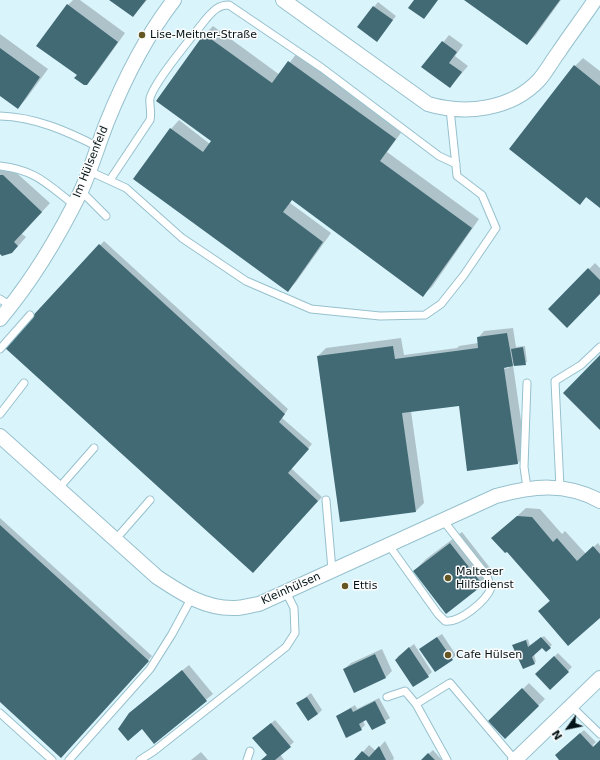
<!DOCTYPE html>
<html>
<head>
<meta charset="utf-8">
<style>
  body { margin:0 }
  #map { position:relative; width:600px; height:760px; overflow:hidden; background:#daf4fc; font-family:"DejaVu Sans",sans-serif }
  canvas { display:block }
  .north { position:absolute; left:548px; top:708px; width:40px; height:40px; -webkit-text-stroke:3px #fcfcfc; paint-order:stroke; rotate:237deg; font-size:11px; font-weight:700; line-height:16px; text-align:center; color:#041317 }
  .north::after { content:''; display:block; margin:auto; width:14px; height:18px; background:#041317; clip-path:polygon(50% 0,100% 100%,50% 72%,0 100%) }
</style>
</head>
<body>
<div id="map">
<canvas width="600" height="760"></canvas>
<div class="north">N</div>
</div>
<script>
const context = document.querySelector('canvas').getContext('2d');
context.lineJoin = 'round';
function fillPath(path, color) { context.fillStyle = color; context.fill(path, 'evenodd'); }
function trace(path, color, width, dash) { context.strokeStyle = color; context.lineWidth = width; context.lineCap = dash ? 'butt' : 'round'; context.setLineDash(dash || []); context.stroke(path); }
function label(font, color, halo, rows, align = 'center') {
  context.font = font + ' "DejaVu Sans",sans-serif'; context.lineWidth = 3; context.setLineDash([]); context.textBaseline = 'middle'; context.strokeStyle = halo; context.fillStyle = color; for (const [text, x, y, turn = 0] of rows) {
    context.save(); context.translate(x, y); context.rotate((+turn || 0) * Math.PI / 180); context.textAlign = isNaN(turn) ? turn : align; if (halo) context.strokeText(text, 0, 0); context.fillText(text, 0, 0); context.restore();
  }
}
const shadow = new Path2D(`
  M73 0H80L125 33 95 75 86 84 78 75 68 5Z
  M111 0H147L133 16Z
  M466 0H561L535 36 527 44Z
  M378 2 396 16 380 37 358 27Z
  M213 26 280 75 297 53 403 130 387 152 479 219 432 287 423 295 292 199 290 203 331 233 296 282 288 290 134 179 171 129 179 120 210 144 213 141 158 101 205 34Z
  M0 34 48 69 26 99 18 108 0 95Z
  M449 35 463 45 455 56 468 66 450 87 423 67Z
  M583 58 600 71V207L587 197 580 203 575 66Z
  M0 168H11L50 203 22 234 26 237 20 244 11 252 0 253Z
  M104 241 288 409 282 418 312 444 291 468 322 497 257 568 6 347Z
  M595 263 600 268V293L550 309Z
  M513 328 516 347 525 346 527 362 513 365 526 455 517 464 459 403 411 411 424 503 416 511 318 356 326 348 401 338 404 355 457 348 459 346 478 343V338L484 331ZM509 366V368L463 374Z
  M526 508 540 509 562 534 565 531 586 554 598 543 600 546V617L539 611 550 600 507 551 493 538Z
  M0 518 152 656 65 752 0 700Z
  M462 532 494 573 482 585 414 571 426 559Z
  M442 634 456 655 452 659 425 645Z
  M544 636 552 645 546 650 542 646 534 654 536 662 523 668 515 644 528 639 530 646Z
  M414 644 432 672 428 676 397 657Z
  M382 649 392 671 386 677 355 692 344 669 351 663Z
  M558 653 572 667 550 689 536 674Z
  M189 665 213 694 155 742 137 707Z
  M529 683 545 699 505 738 490 721Z
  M311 693 322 710 318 714 298 703Z
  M379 698 390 718 372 729 367 719 363 721 365 725 361 729 337 716 355 705 357 709Z
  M275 720 294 742 280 754 284 760H261L269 754 258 734Z
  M584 730 596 742 593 745 594 747 600 741V760H561L560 751Z
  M385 741 394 758 393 760H356L369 745 376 751Z
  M433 750 442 760H422Z
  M201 752 208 760H191Z`);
const building = new Path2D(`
  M109 0H146L133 17Z
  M414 0H438L424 19 408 8Z
  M464 0H560L527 45Z
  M67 4 118 42 87 85H84L74 78 77 75 36 46Z
  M373 6 393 20 377 42 357 27Z
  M204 34 272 83 288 61 396 139 380 161 472 228 423 297 292 200 283 212 323 242 288 292 133 179 170 128 203 152 211 141 156 101Z
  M442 41 457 52 449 63 462 72 450 88 421 67Z
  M0 48 40 77 18 109 0 96Z
  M574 65 600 86V208L586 197 580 205 509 149Z
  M0 175H3L42 212 14 242 18 246 12 253 2 256 0 254Z
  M99 244 285 414 279 422 309 449 288 473 318 501 253 573 4 347Z
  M588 268 600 280V294L567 328 548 309Z
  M507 333 513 366 504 368 518 464 467 471 459 406 402 413 416 512 340 522 317 356 393 346 395 359 478 348 477 337Z
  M523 347 526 365 514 366 511 349Z
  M600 355V430L563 393Z
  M517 516 532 517 553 542 557 538 577 561 593 546 600 554V618L568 646 538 611 550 601 507 552 505 553 491 538Z
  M0 525 149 661 61 758 0 702Z
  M450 543 483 585 446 614 413 571Z
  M437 637 453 660 435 672 419 649Z
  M541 637 551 648 546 652 542 648 532 657 535 664 523 669 512 645 526 640 528 647Z
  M409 647 429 677 413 687 395 660Z
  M375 654 386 678 354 693 343 669Z
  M554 656 569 672 550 690 535 674Z
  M182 670 207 701 154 744 142 729 128 741 118 729 129 713Z
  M522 688 539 706 505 739 488 721Z
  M307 697 318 714 308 721 296 703Z
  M375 701 386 723 372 730 366 720 359 724 362 730 346 738 336 716 351 708 353 712Z
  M271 723 291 747 275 760H261L267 755 252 738Z
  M580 733 593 747 600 740V760H559L555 755Z
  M379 746 386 760H354L362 751 369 757Z
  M428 753 435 760H421Z`);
const lane = new Path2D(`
  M0 116C35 117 67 131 98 147
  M0 166C35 170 46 183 73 204
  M89 171 126 188 182 238 246 281 311 309 380 316 425 315 441 304 464 275 496 228 482 195 457 176 450 109
  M110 180 150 120C152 113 149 104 150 98 155 80 193 36 206 19 213 11 218 5 229 5L322 68 439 156 456 164
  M81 191 106 216
  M0 299 11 306
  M0 349 30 315
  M527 383 524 467 527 488
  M0 414 24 383
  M560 488 555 381 581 365 600 347
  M58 489 94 448
  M326 500 332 570
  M115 540 150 500
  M388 544 438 614 445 621C460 623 486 601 491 588L487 576 442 519
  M387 697 405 691 416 704 447 760
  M416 704 450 683 515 760
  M571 706 600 734
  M0 713 52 760
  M69 760 150 669 172 634 192 597
  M140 760 154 751 286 647 295 633 294 608 286 592
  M247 760 250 751`);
const street = new Path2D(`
  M283 0 428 104C465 115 511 110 539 80 546 72 552 61 558 53 570 35 583 18 595 0
  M0 319C32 281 59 236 81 191 91 169 98 145 107 122 124 80 146 36 174 0
  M0 436 157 577C181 593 205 609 235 608 243 608 251 605 259 604L496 496C533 486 565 482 600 501
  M515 760 600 678`);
const markers = [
  [142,35,4,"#655724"],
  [448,578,4,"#655724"],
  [345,586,4,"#655724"],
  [448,655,4,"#655724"]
];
const poiNames = [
  ["Lise-Meitner-Straße",150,35],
  ["Malteser",456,572],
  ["Hilfsdienst",456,585],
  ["Ettis",353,586],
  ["Cafe Hülsen",456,655]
];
const streetNames = [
  ["Im Hülsenfeld",91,162,-68],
  ["Kleinhülsen",291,589,-24]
];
fillPath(shadow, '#0003');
fillPath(building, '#426a75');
trace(lane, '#96c1cd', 9);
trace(street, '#96c1cd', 16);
trace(lane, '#fff', 7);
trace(street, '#fff', 14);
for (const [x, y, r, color] of markers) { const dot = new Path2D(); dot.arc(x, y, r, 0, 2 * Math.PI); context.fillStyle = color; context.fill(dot); trace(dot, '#fcfcfc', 1.5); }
label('11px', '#041317', '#fcfcfc', poiNames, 'left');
label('11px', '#041317', '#fcfcfc', streetNames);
</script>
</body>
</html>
